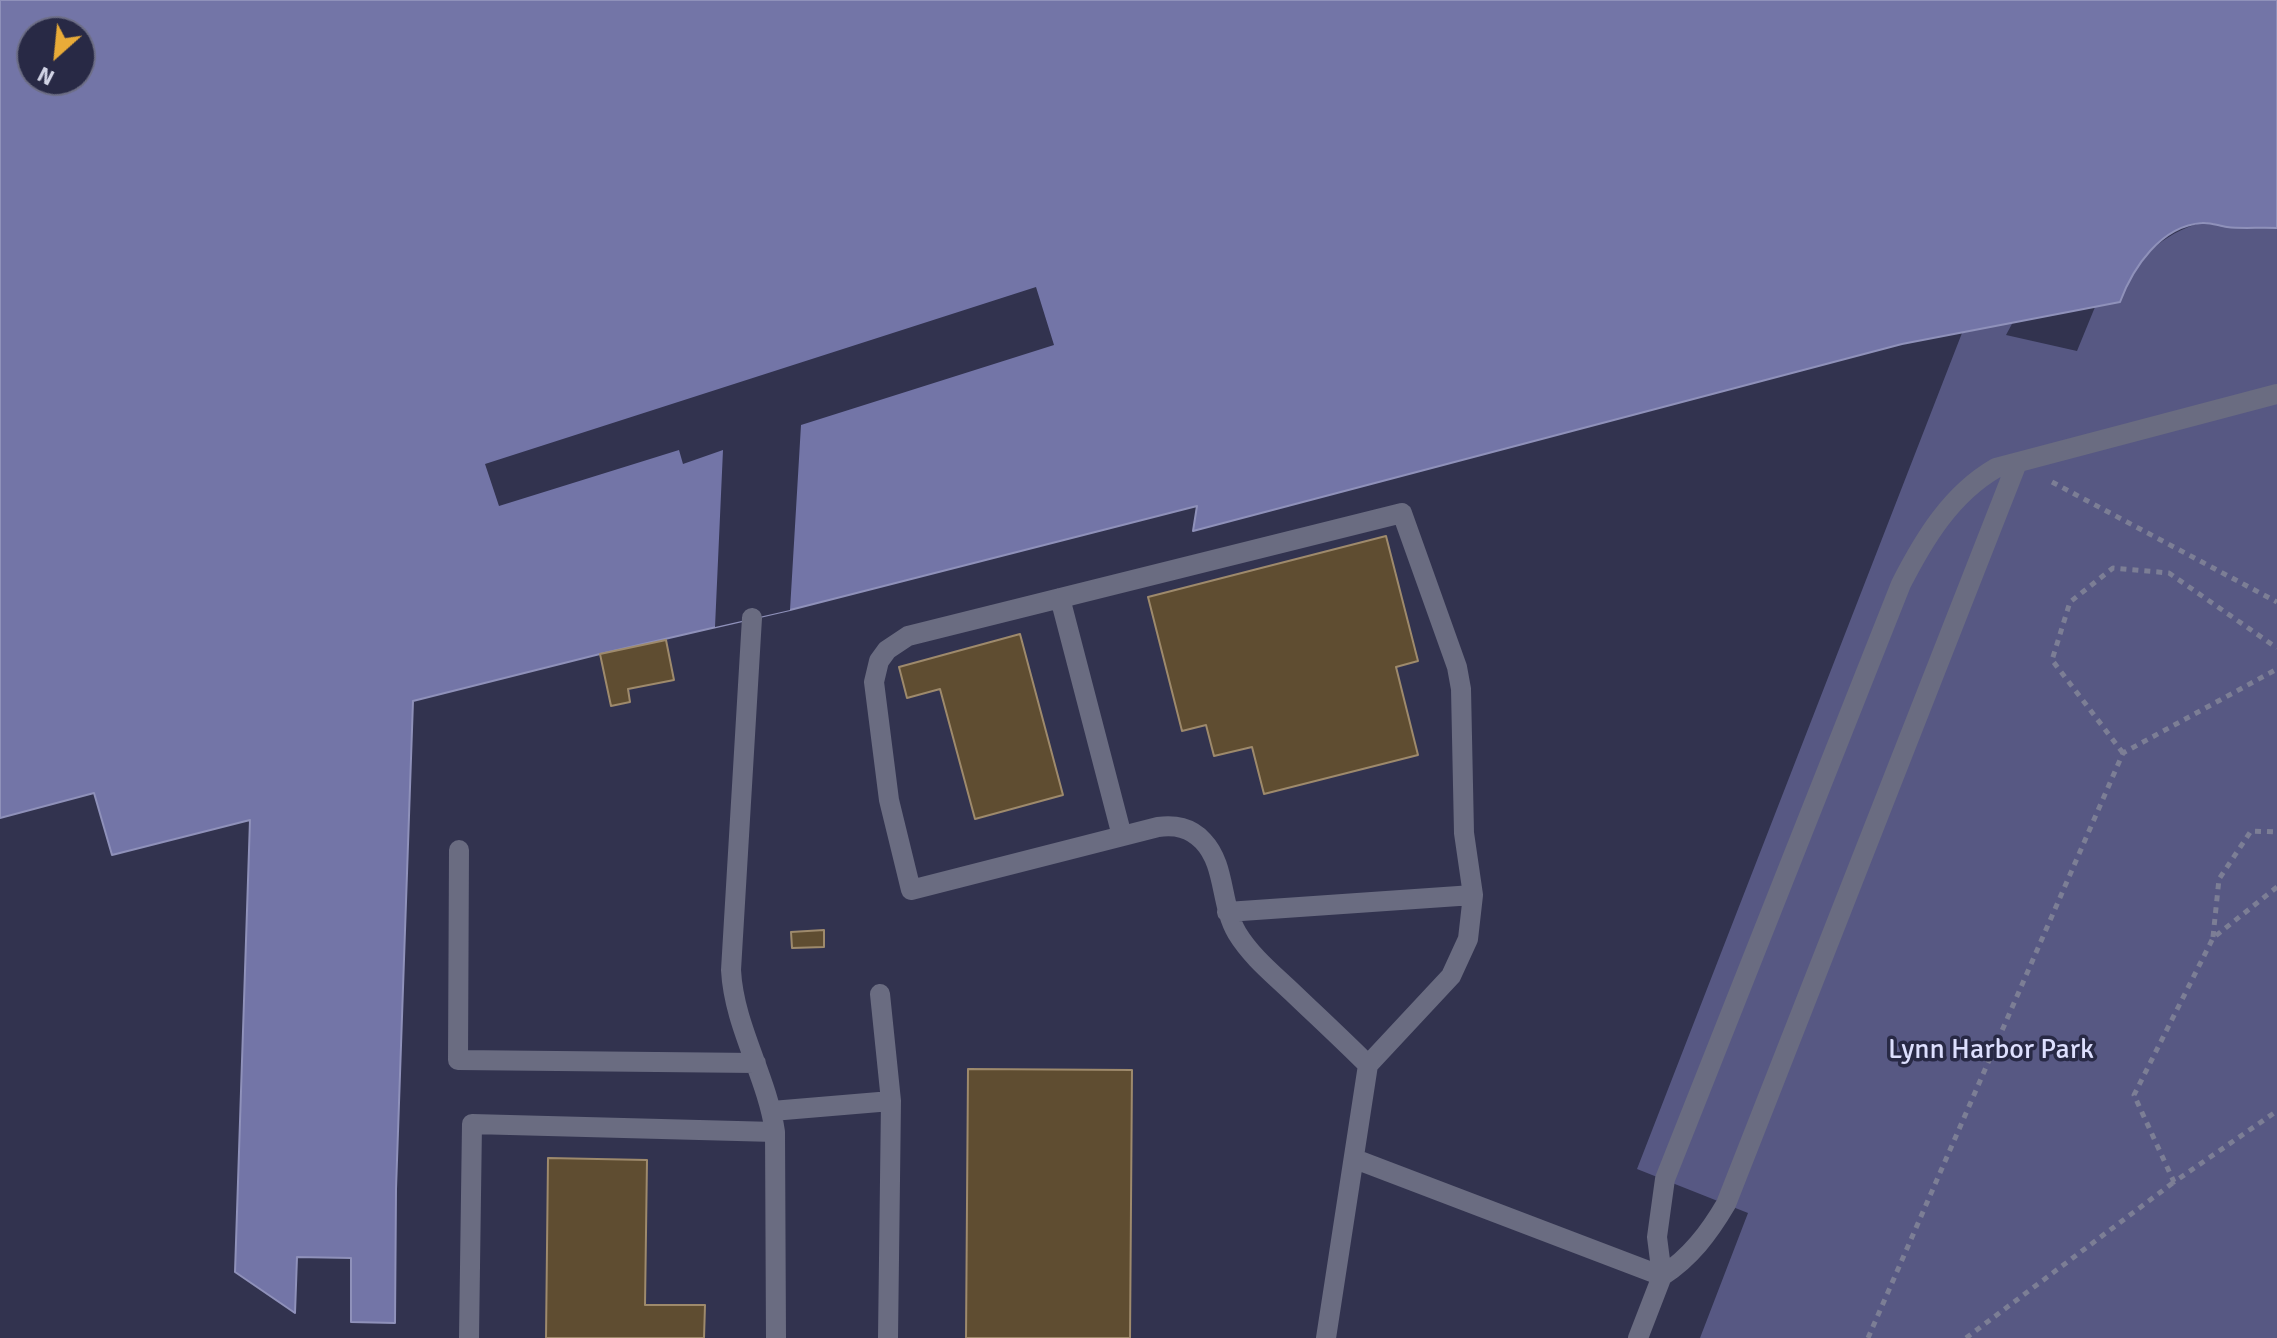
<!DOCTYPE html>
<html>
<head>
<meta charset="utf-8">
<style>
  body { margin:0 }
  #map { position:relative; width:2277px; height:1338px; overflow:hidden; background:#32334f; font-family:Signika,sans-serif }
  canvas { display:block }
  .north { position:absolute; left:16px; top:16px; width:80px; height:80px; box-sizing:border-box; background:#282945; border:2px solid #6c6d85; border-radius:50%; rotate:207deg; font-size:22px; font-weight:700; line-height:32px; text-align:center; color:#d1d3e5 }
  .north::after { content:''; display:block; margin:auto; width:28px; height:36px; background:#e9ab38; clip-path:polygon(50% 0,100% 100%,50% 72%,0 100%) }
</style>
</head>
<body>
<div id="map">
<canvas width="2277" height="1338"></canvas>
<div class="north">N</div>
</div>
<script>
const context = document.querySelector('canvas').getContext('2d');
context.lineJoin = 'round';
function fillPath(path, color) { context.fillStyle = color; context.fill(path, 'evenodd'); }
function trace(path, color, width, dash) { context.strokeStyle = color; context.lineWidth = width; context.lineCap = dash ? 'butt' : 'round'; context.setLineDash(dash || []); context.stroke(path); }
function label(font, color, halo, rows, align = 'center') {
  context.font = font + ' Signika,sans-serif'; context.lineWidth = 7; context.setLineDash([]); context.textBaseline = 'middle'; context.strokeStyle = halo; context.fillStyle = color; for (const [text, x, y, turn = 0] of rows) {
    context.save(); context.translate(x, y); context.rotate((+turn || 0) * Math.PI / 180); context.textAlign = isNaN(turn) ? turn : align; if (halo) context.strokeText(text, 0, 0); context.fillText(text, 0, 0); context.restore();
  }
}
const green = new Path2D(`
  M2203 222 2227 227 2277 228V1338H1700L1748 1213 1637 1169 1962 333 2013 322 2006 335 2077 351 2095 307 2121 298C2138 257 2160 235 2203 222Z`);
const water = new Path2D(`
  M0 0H2277V228C2260 227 2243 229 2227 227 2219 226 2210 222 2202 223 2161 226 2133 267 2120 302L1902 344 1193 531 1197 506 790 610 600 654 413 701 396 1189 395 1323 351 1322V1258L297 1257 295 1313 235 1272 250 820 112 855 94 793 0 818ZM32 32H80V80H32Z`);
const pier = new Path2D(`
  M1036 287 1054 345 801 425 790 610 715 627 723 450 683 464 679 450 499 506 485 464Z`);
const building = new Path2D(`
  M1386 536 1418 661 1396 667 1418 755 1264 794 1252 747 1214 756 1206 725 1182 731 1148 597Z
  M1020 634 1063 795 975 819 940 689 907 698 899 667Z
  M666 640 674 680 628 689 630 702 611 706 600 654Z
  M824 930V947L792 948 791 932Z
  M968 1069 1132 1070 1130 1338H966Z
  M548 1158 647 1160 645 1305H705L704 1338H546Z`);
const path = new Path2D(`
  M2052 482 2277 602
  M2123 753 2052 660 2070 602 2113 568 2169 573 2277 648
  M2277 887 2213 938 2134 1095 2174 1182 2277 1111
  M2213 937 2219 879 2251 831 2277 832
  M1868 1338 2123 753 2277 669
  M1966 1338 2174 1182`);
const minor = new Path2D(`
  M1060 598 1122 836
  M752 618 731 970C734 1027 767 1076 775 1132L776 1338
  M459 850 458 1060 756 1063
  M1227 912 1473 895
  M880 994 891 1101
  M772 1111 891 1101 888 1338
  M1355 1159 1662 1276
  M1662 1276 1657 1237 1665 1179 1901 584C1924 539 1951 494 1996 468L2277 394
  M1662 1276C1690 1258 1709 1233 1726 1204L2017 463
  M469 1338 472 1124 775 1132
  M1326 1338 1368 1065 1451 976 1468 939 1473 895 1464 833 1461 689 1457 667 1402 513 908 636 887 650 879 661 874 682 889 800 911 890 1158 827C1175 825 1190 827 1203 841 1226 865 1220 904 1237 933 1251 956 1272 973 1292 992 1317 1016 1343 1040 1368 1065
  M1638 1338 1662 1276`);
const parkNames = [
  ["Lynn Harbor Park",1991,1051]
];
fillPath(green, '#575883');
fillPath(water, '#7375a7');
trace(water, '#8f91ba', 2);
fillPath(pier, '#32334f');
fillPath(building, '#5f4d31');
trace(building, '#9e8a6c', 2);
trace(path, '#7c7e95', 5, [6, 6]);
trace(minor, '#6a6c81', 20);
label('28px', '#dddffe', '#282945', parkNames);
</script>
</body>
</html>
